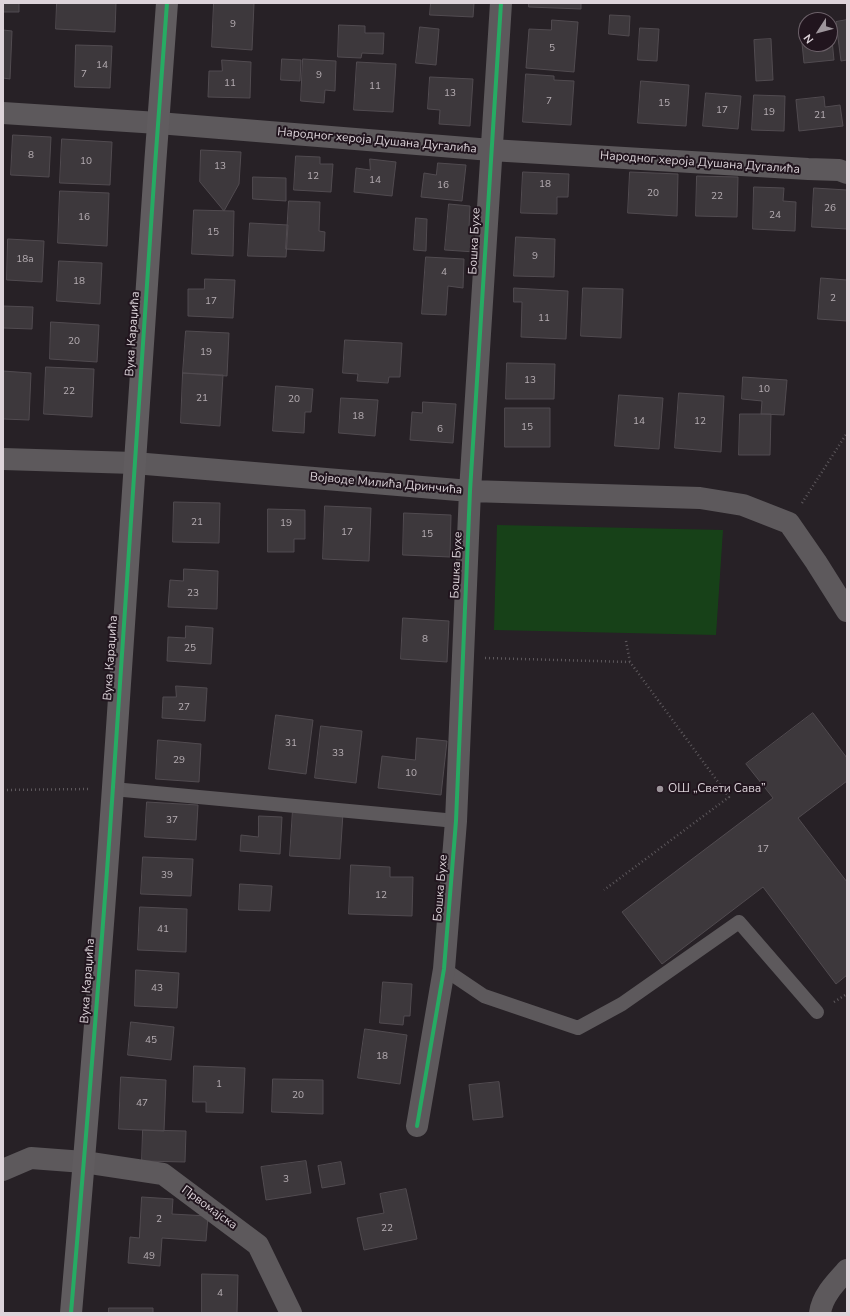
<!DOCTYPE html>
<html>
<head>
<meta charset="utf-8">
<style>
  body { margin:0 }
  #map { position:relative; width:850px; height:1316px; overflow:hidden; background:#272126; font-family:"Nunito Sans",sans-serif }
  canvas { display:block }
  .frame { position:absolute; inset:0; border:4px solid #ddd4da; pointer-events:none }
  .north { position:absolute; left:798px; top:12px; width:40px; height:40px; box-sizing:border-box; background:#21151e; border:1px solid #6c6169; border-radius:50%; rotate:234deg; font-size:11px; font-weight:700; line-height:16px; text-align:center; color:#ddd4da }
  .north::after { content:''; display:block; margin:auto; width:14px; height:18px; background:#9d959b; clip-path:polygon(50% 0,100% 100%,50% 72%,0 100%) }
</style>
</head>
<body>
<div id="map">
<canvas width="850" height="1316"></canvas>
<div class="frame"></div>
<div class="north">N</div>
</div>
<script>
const context = document.querySelector('canvas').getContext('2d');
context.lineJoin = 'round';
function fillPath(path, color) { context.fillStyle = color; context.fill(path, 'evenodd'); }
function trace(path, color, width, dash) { context.strokeStyle = color; context.lineWidth = width; context.lineCap = dash ? 'butt' : 'round'; context.setLineDash(dash || []); context.stroke(path); }
function label(font, color, halo, rows, align = 'center') {
  context.font = font + ' "Nunito Sans",sans-serif'; context.lineWidth = 4; context.setLineDash([]); context.textBaseline = 'middle'; context.strokeStyle = halo; context.fillStyle = color; for (const [text, x, y, turn = 0] of rows) {
    context.save(); context.translate(x, y); context.rotate((+turn || 0) * Math.PI / 180); context.textAlign = isNaN(turn) ? turn : align; if (halo) context.strokeText(text, 0, 0); context.fillText(text, 0, 0); context.restore();
  }
}
const green = new Path2D(`
  M497 525 723 530 716 635 494 630Z`);
const building = new Path2D(`
  M3 3H19V12H3Z
  M57 3H116L115 32 56 29Z
  M214 3H254L252 50 212 47Z
  M431 3H474L473 17 430 15Z
  M529 3H581V9L529 7Z
  M610 15 630 16 629 36 609 34Z
  M552 20 578 22 574 72 526 68 529 29 551 30Z
  M827 20H830L834 60 804 63 800 23 806 22V44H830V20Z
  M847 20V60L841 61 836 22Z
  M339 25 365 26V33H384L383 54 362 53 361 58 338 57Z
  M420 27 439 29 436 65 416 63Z
  M640 28 659 29 657 61 638 60Z
  M3 30 12 31 10 79 3 78Z
  M771 39 773 80 756 81 754 40Z
  M76 45 112 46 110 88 75 87Z
  M282 59 301 60 300 81 281 80Z
  M303 59 336 61 335 91 325 90 324 103 301 101Z
  M222 60 251 62 250 98 208 97 209 71H222Z
  M357 62 396 64 393 112 354 110Z
  M526 74 554 76V80L574 81 571 125 523 122Z
  M430 77 473 79 470 126 439 124 440 110 428 109Z
  M641 81 689 85 686 126 638 123Z
  M706 93 741 96 738 129 703 126Z
  M754 95 785 96 784 131 752 130Z
  M824 97 825 107 840 105 843 126 799 131 796 100Z
  M13 135 51 137 49 177 11 175Z
  M62 139 112 142 110 185 60 183Z
  M201 150 241 152 239 184 224 211 200 182Z
  M296 156 320 157V164H333L331 192 294 190Z
  M370 159 396 162 392 196 354 192 356 168 370 170Z
  M438 163 466 165 462 201 421 197 424 173 436 175Z
  M523 172 569 174 568 197H557V214L521 213Z
  M630 172 678 174 677 216 628 213Z
  M697 176 738 177 737 217 696 216Z
  M253 177 286 178V201L253 199Z
  M754 187 784 188 783 201 796 202 795 231 753 229Z
  M814 188 847 190V229L812 227Z
  M60 191 109 193 107 246 58 243Z
  M289 201 320 202 319 231 325 232 324 251 286 249Z
  M449 204 470 206 469 228 477 229 475 252 445 250Z
  M194 210 234 211 233 256 192 254Z
  M416 218 427 219 426 251 414 250Z
  M250 223 288 225 286 257 248 256Z
  M516 237 555 239 554 277 514 276Z
  M8 239 44 241 42 282 7 280Z
  M426 257 464 259 463 288 448 286 446 315 422 314Z
  M59 261 102 263 100 304 57 301Z
  M821 278 847 280V321L818 319Z
  M205 279 235 280 233 318 188 316V289H204Z
  M514 288 568 291 566 339 521 337 522 302H514Z
  M583 288 623 289 621 338 581 336Z
  M3 306 33 307 32 329 3 328Z
  M51 322 99 325 97 362 50 359Z
  M186 331 229 333 227 376 183 373Z
  M345 340 402 343 400 377H389L388 383 357 381 358 374 343 373Z
  M507 363 555 364 554 399H506Z
  M46 367 94 369 92 417 44 414Z
  M3 371 31 373 29 420 3 419Z
  M183 373 223 375 220 426 181 423Z
  M743 377 787 380 784 415 761 414 762 401 742 399Z
  M276 386 313 389 311 412H305L304 433 273 431Z
  M679 393 724 396 721 452 675 448Z
  M619 395 663 398 659 449 615 446Z
  M341 398 378 400 375 436 339 433Z
  M423 402 456 404 453 443 410 440 412 412 422 413Z
  M505 408H550V447H505Z
  M740 414H771L770 455H739Z
  M174 502 220 503 219 543 173 542Z
  M325 506 371 508 369 561 323 559Z
  M268 509 305 510V539H294V552H268Z
  M404 513 451 515 450 557 403 555Z
  M184 569 218 571 217 609 168 607 170 580 183 581Z
  M403 618 449 621 447 662 401 659Z
  M186 626 213 628 211 664 167 661 168 637 185 638Z
  M176 686 207 688 205 721 162 718 163 697H176Z
  M813 713 847 758V781L798 818 847 882V975L836 984 763 887 662 964 622 912 773 798 746 764Z
  M276 715 313 720 306 774 269 769Z
  M321 726 362 731 356 783 315 778Z
  M417 738 447 741 441 795 378 788 382 756 415 760Z
  M158 740 201 744 199 782 156 779Z
  M147 802 198 805 196 840 145 837Z
  M293 809 343 813 340 859 290 856Z
  M259 816 282 817 280 854 240 851 241 835 258 837Z
  M143 857 193 859 191 896 141 894Z
  M351 865 390 867V877H413L412 916 349 914Z
  M240 884 272 886 270 911 239 910Z
  M140 907 187 909 186 952 138 950Z
  M136 970 179 973 177 1008 135 1006Z
  M383 982 412 984 410 1016H404L403 1025 380 1023Z
  M131 1022 174 1027 171 1060 128 1055Z
  M365 1029 407 1035 400 1084 358 1078Z
  M194 1066 245 1068 243 1113 206 1112V1102H193Z
  M121 1077 166 1080 164 1131 119 1129Z
  M273 1079 323 1080V1114L272 1112Z
  M499 1082 503 1117 473 1120 469 1085Z
  M143 1130 186 1131 185 1162 142 1161Z
  M306 1161 311 1193 266 1200 261 1167Z
  M341 1162 345 1184 322 1188 318 1166Z
  M406 1189 417 1239 364 1250 357 1218 384 1213 380 1194Z
  M142 1197 173 1199 172 1214 208 1216 206 1241 162 1238 160 1266 128 1263 130 1237 139 1238Z
  M202 1274 238 1275 237 1313H202Z
  M109 1308H153V1313H109Z`);
const path = new Path2D(`
  M802 503 847 433
  M626 641 630 662
  M485 658 630 662 729 797 604 890
  M3 790 90 789
  M834 1002 847 994`);
const lane = new Path2D(`
  M113 789 456 821
  M444 969 484 996 578 1028 622 1004 739 922 817 1012`);
const street = new Path2D(`
  M3 113 158 123 491 150 808 169 839 170 847 173
  M3 459 134 463 470 491 700 498 743 505 789 523 816 562 847 611
  M417 1126 444 969 456 821 470 491 501 3
  M3 1170 31 1158 84 1162 163 1174 258 1245 291 1313
  M820 1313C822 1296 836 1282 847 1270`);
const secondary = new Path2D(`
  M71 1313C86 1138 101 962 113 787 131 525 147 264 167 3`);
const cycleway = new Path2D(`
  M417 1126 444 969 456 821 470 491 501 3
  M71 1313C86 1138 101 962 113 787 131 525 147 264 167 3`);
const markers = [
  [660,789,4,"#9d959b"]
];
const numberNames = [
  ["9",233,25],
  ["5",552,49],
  ["14",102,66],
  ["7",84,75],
  ["9",319,76],
  ["11",230,84],
  ["11",375,87],
  ["13",450,94],
  ["7",549,102],
  ["15",664,104],
  ["17",722,111],
  ["19",769,113],
  ["21",820,116],
  ["8",31,156],
  ["10",86,162],
  ["13",220,167],
  ["12",313,177],
  ["14",375,181],
  ["18",545,185],
  ["16",443,186],
  ["20",653,194],
  ["22",717,197],
  ["26",830,209],
  ["24",775,216],
  ["16",84,218],
  ["15",213,233],
  ["9",535,257],
  ["18a",25,260],
  ["4",444,273],
  ["18",79,282],
  ["2",833,299],
  ["17",211,302],
  ["11",544,319],
  ["20",74,342],
  ["19",206,353],
  ["13",530,381],
  ["10",764,390],
  ["22",69,392],
  ["21",202,399],
  ["20",294,400],
  ["18",358,417],
  ["14",639,422],
  ["12",700,422],
  ["15",527,428],
  ["6",440,430],
  ["21",197,523],
  ["19",286,524],
  ["17",347,533],
  ["15",427,535],
  ["23",193,594],
  ["8",425,640],
  ["25",190,649],
  ["27",184,708],
  ["31",291,744],
  ["33",338,754],
  ["29",179,761],
  ["10",411,774],
  ["37",172,821],
  ["17",763,850],
  ["39",167,876],
  ["12",381,896],
  ["41",163,930],
  ["43",157,989],
  ["45",151,1041],
  ["18",382,1057],
  ["1",219,1085],
  ["20",298,1096],
  ["47",142,1104],
  ["3",286,1180],
  ["2",159,1220],
  ["22",387,1229],
  ["49",149,1257],
  ["4",220,1294]
];
const streetNames = [
  ["Народног хероја Душана Дугалића",377,141,5],
  ["Народног хероја Душана Дугалића",700,163,4],
  ["Бошка Бухе",475,241,-87],
  ["Вука Караџића",133,334,-86],
  ["Војводе Милића Дринчића",386,484,5],
  ["Бошка Бухе",457,565,-87],
  ["Вука Караџића",111,658,-86],
  ["Бошка Бухе",441,888,-85],
  ["Вука Караџића",88,981,-86],
  ["Првомајска",209,1208,36]
];
const poiNames = [
  ["ОШ „Свети Сава”",668,789]
];
fillPath(green, '#174118');
fillPath(building, '#3d383c');
trace(building, '#514b50', 1);
trace(path, '#5d585c', 2.5, [1, 3]);
trace(lane, '#5d595c', 14);
trace(street, '#5d595c', 22);
trace(secondary, '#605c5f', 22);
trace(cycleway, '#26ab63', 4);
for (const [x, y, r, color] of markers) { const dot = new Path2D(); dot.arc(x, y, r, 0, 2 * Math.PI); context.fillStyle = color; context.fill(dot); trace(dot, '#21151e', 1.5); }
label('10px', '#b5adb2', null, numberNames);
label('12px', '#ddd4da', '#21151e', streetNames);
label('12px', '#ddd4da', '#21151e', poiNames, 'left');
</script>
</body>
</html>
